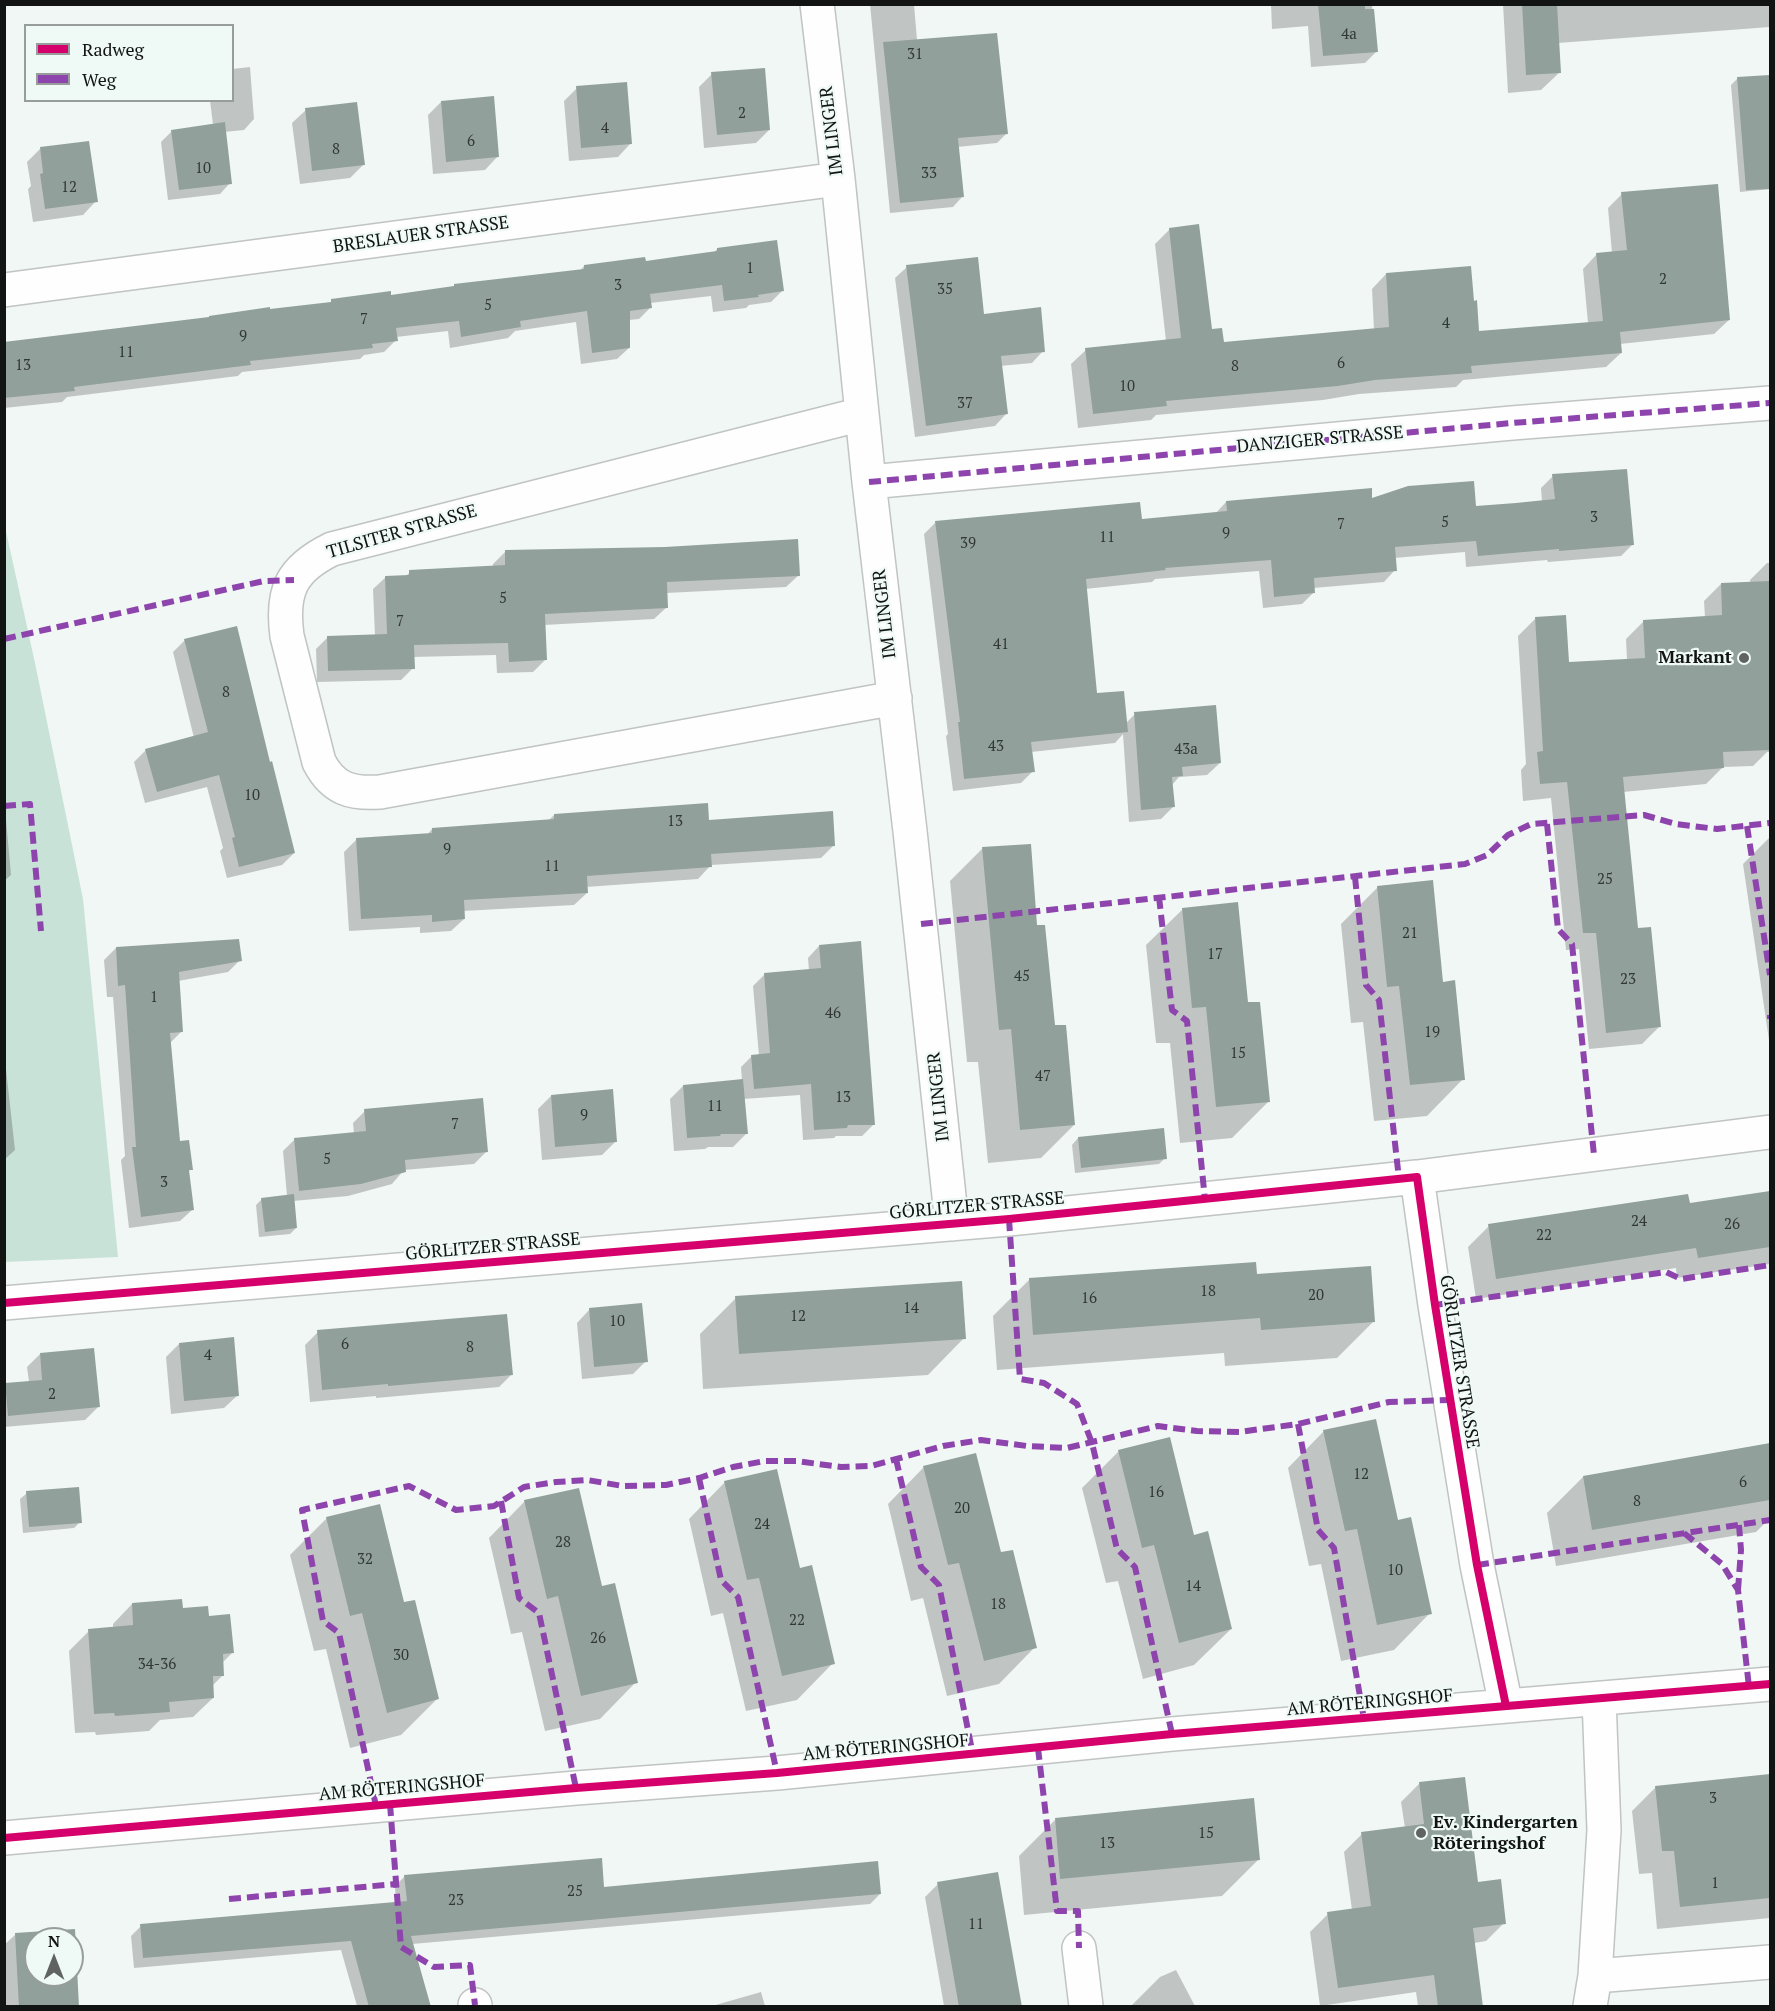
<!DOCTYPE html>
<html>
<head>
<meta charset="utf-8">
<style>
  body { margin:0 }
  #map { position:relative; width:1775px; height:2011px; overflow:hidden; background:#f1f7f4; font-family:"PT Serif",serif }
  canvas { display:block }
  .frame { position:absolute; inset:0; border:6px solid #111413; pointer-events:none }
  .legend { position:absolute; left:24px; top:24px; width:210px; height:78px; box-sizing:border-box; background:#eff9f5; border:2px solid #969d9b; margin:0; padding:8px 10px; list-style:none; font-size:18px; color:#111413 }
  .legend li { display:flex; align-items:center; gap:12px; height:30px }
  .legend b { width:30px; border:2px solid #969d9b }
  .north { position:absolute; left:24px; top:1927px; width:60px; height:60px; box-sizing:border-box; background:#eff9f5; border:2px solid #969d9b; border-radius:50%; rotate:0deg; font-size:16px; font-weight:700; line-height:24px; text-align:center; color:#111413 }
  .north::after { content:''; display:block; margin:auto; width:21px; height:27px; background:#5f6362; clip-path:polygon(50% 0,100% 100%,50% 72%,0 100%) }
</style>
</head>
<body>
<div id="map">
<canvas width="1775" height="2011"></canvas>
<div class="frame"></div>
<ul class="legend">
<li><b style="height:8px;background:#d6006c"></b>Radweg</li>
<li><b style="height:8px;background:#8e44ad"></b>Weg</li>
</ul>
<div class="north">N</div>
</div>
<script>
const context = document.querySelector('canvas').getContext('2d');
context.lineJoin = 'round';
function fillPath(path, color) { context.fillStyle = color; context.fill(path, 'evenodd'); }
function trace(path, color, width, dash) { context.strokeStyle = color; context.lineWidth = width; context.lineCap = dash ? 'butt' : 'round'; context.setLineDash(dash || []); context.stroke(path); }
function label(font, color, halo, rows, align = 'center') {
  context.font = font + ' "PT Serif",serif'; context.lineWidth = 4.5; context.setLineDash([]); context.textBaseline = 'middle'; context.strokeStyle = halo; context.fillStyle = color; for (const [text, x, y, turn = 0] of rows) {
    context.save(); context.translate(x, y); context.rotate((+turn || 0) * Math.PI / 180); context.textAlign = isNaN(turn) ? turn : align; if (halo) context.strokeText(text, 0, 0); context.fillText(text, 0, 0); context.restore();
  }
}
const green = new Path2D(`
  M4 522 35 663 83 899 118 1257 5 1262Z`);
const shadow = new Path2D(`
  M870 4H914L917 40 1007 133 997 143 957 147 962 197 953 207 890 213Z
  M1271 4H1372L1376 52 1365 63 1311 67 1308 26 1272 29Z
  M1503 4H1770V27L1558 43 1560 72 1541 90 1508 93Z
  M250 67 254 119 244 130 224 132 230 183 220 194 168 200 161 142 172 131 213 125 210 100H232V69Z
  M712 74 769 130 756 143 704 148 699 87Z
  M1770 76V189L1740 192 1731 85 1737 79Z
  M577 88 631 143 618 157 569 161 564 101Z
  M441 102 498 156 485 170 433 174 428 115Z
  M306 110 363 165 350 178 300 184 292 123Z
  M40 149 96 201 83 215 33 222 28 189 31 186 27 162Z
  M1622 194 1729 320 1714 334 1620 344 1621 353 1606 367 1463 380 1456 387 1359 394 1323 400 1156 415 1151 420 1078 428 1071 364 1086 350 1166 341 1155 244 1170 229 1210 330 1222 343 1374 330 1372 289 1386 274 1478 333 1588 323 1583 269 1597 254 1612 253 1608 208Z
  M717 249 782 291 771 302 749 305 746 308 713 312 711 296 650 303V308L639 319 629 320V348L617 359 581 364 576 322 515 331 508 338 450 348 448 331 396 337V340L384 352 364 355 360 359 242 372 238 376 67 397 62 402 4 408V343L328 304 332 301 390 297 579 272 584 266 644 263 713 254Z
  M907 267 1043 351 1032 363 1000 366 1006 414 995 426 915 437 895 278Z
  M1553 476 1633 544 1621 556 1548 562 1547 560 1466 567 1465 552 1394 558 1395 570 1384 582 1313 588 1314 592 1302 604 1263 608 1259 571 1155 579 1152 582 1085 589 1096 695 1126 723 1135 714 1220 763 1207 775 1179 777 1172 785 1173 807 1161 819 1129 822 1123 734 1115 743 1031 752 1033 771 1021 783 953 791 946 736 948 734 924 534 936 522 1140 521 1215 514 1226 502 1371 500 1475 507 1542 502 1541 488Z
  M505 552 799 575 786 587 666 593 667 607 654 619 544 625 545 660 533 672 497 673 496 655 413 657V668L401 680 317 682 316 649 328 637 375 636 373 589 386 577H405L410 572 493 568V564Z
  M1767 563H1770V752H1767L1753 766 1723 767 1706 784 1623 792 1637 930 1659 1027 1642 1044 1589 1049 1579 949 1566 950 1551 798 1523 801 1521 770 1526 764 1518 636 1535 619 1567 663 1627 660 1626 639 1643 622 1705 618 1704 601 1721 584 1750 583V580Z
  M185 640 269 764 294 853 282 865 227 878 220 851 223 848 207 787 145 803 134 762 146 750 194 738 173 652Z
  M554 815 707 821 834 845 821 858 711 865 698 879 586 887 587 893 574 905 463 911 464 919 451 931 420 933V927L349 931 344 852 357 839 427 835 432 829 549 820Z
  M4 819H6L11 875 4 881Z
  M1770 837V1047L1743 864Z
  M983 848 1035 927 1053 1027 1074 1125 1041 1158 988 1163 978 1062H967L950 881Z
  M1378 887 1442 983 1463 1079 1427 1116 1374 1121 1363 1022 1351 1023 1341 924Z
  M1183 909 1247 1004 1269 1101 1232 1138 1180 1143 1170 1043H1156L1146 945Z
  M819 946 873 1125 862 1136H836L834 1138 803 1140 800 1095 743 1099 746 1134 733 1147H708L705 1149 674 1151 670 1099 683 1086 742 1081 741 1067 752 1056H759L753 986 765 974 809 971 808 958Z
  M116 948 240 960 228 972 178 981 181 1032 170 1043 179 1143 191 1169 188 1172 192 1210 180 1221 129 1228 121 1160 125 1156 113 997H107L104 960Z
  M4 1069H6L15 1150 4 1160Z
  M551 1096 615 1142 602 1155 542 1160 538 1109Z
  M365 1111 486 1152 474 1164 404 1170 392 1184 348 1196 293 1201 296 1228 290 1234 259 1237 256 1205 262 1199 287 1196 283 1151 295 1139 354 1134 353 1123Z
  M1078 1138 1165 1158 1159 1164 1075 1173 1072 1145Z
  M1770 1193V1264L1677 1278 1676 1268 1476 1299 1468 1247 1489 1226 1689 1205Z
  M1256 1276 1373 1322 1337 1358 1225 1366 1224 1353 997 1370 993 1316 1030 1279Z
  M736 1298 964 1338 928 1375 703 1389 700 1334Z
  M590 1309 646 1361 633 1374 582 1379 577 1323Z
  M318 1332 512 1374 499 1387 376 1398V1396L310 1402 305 1345Z
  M179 1344 238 1395 224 1408 171 1414 166 1357Z
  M40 1354 98 1407 85 1420 4 1427V1386L29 1382 27 1367Z
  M1324 1431 1397 1522 1430 1613 1394 1650 1341 1661 1321 1564 1309 1566 1288 1468Z
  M1169 1439 1193 1537 1231 1629 1194 1665 1143 1679 1118 1581 1106 1583 1082 1488 1118 1452Z
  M1770 1442V1518L1756 1532 1556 1566 1547 1513 1583 1477 1768 1445Z
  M924 1467 1000 1554 1035 1647 999 1684 947 1696 923 1598 911 1601 888 1504Z
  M725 1482 798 1570 833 1663 797 1700 746 1711 723 1613 711 1616 689 1519Z
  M27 1493 80 1522 74 1528 23 1533 20 1499Z
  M525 1501 636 1682 600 1719 545 1731 522 1632 511 1634 489 1538Z
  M327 1518 403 1604 438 1698 401 1735 350 1748 326 1649 314 1651 290 1555Z
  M132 1604 181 1609 207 1617 232 1653 222 1663 223 1675 212 1686 213 1698 193 1717 160 1720 149 1731 96 1735 95 1732 75 1733 69 1651 89 1631 113 1629V1624Z
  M1770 1776V1918L1657 1929 1652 1873 1639 1874 1632 1811 1655 1788Z
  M1420 1783 1477 1883 1504 1923 1486 1941 1474 1943 1476 2006H1418L1416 1992 1320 2006 1310 1932 1328 1914 1352 1910 1344 1852 1362 1834 1405 1828 1401 1802Z
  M1055 1820 1258 1860 1222 1896 1024 1915 1019 1856Z
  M405 1876 603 1889 880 1894 870 1904 412 1944 430 2006H357L341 1950 134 1968 131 1936 141 1926 396 1904 395 1886Z
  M938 1884 1020 2006H944L925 1897Z
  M73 1931 78 2006H4V1945L15 1935ZM36 1939H72V1975H36Z
  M1176 1970 1195 2006H1131L1160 1977Z
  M761 1992 765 2006H712Z`);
const building = new Path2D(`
  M1318 4H1365V9H1374L1378 52 1323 56Z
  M1522 4H1557L1561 73 1526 75Z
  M997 33 1008 134 958 138 964 197 900 203 883 42Z
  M765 68 770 130 717 135 711 72Z
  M1770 75V189L1746 190 1737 77Z
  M627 82 632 144 581 148 576 86Z
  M494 96 499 157 446 162 441 101Z
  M357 102 365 165 312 171 305 108Z
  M225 122 232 184 179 190 171 130Z
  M89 141 98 202 45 209 40 174 43 173 40 147Z
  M1718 184 1730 320 1620 332 1622 353 1471 366 1472 373 1375 380 1338 386 1166 401 1167 406 1093 414 1085 348 1181 338 1169 228 1199 224 1212 329 1222 328 1224 342 1389 327 1386 273 1471 266 1474 301 1477 300 1479 331 1603 321 1596 253 1627 250 1621 192Z
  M777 240 784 291 758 295 759 297 724 301 722 285 650 294 652 308 630 311V348L592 353 587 311 520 321 521 327 461 337 459 321 396 328 398 341 372 344 373 348 250 361 251 365 74 387 75 391 4 398V342L209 317V316L270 307V309L331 302V299L391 291V295L454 286V284L584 269V265L645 257 646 261 681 256 717 251V248Z
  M978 257 984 314 1041 307 1045 352 1001 356 1008 414 926 426 906 265Z
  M1627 469 1634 545 1559 551V549L1478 556 1476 541 1395 547 1397 571 1314 578 1315 593 1274 597 1271 560 1165 568 1166 570 1086 579 1097 693 1124 691 1128 732 1031 742 1035 772 964 779 958 722H960L935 521 1140 502 1142 519 1227 511 1226 501 1372 488V498L1408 486 1474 481 1476 506 1516 503 1555 499 1552 474Z
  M798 539 800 576 667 582 668 608 545 614 547 660 509 662 508 643 414 645 415 669 328 671 327 636 387 634 385 576 409 575V570L505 565V550L665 547Z
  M1770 581V750L1723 752 1724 768 1623 777 1638 928 1651 927 1661 1027 1606 1033 1596 933H1583L1567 782 1540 784 1537 752 1543 751 1535 617 1566 615 1569 662 1645 658 1643 620 1722 615 1721 583Z
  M237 626 270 762 272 761 295 853 239 867 232 838 235 837 219 775 157 792 145 749 208 732 184 639Z
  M1216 705 1221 763 1182 767 1183 776 1172 777 1175 807 1141 810 1134 712Z
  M708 803 709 820 833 811 835 846 711 854 712 867 587 876 588 893 464 900 465 919 432 922V915L361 919 356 838 432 833V828L554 819V814Z
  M1031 844 1037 925H1045L1055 1025H1066L1075 1125 1020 1130 1011 1029 999 1030 982 847Z
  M1433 880 1443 982 1455 980 1465 1080 1410 1085 1399 986 1387 987 1377 886Z
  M1238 902 1248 1002H1260L1270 1102 1216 1107 1206 1007 1192 1008 1182 908Z
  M239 939 242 961 179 972 183 1032 170 1033 180 1141 189 1140 193 1170H189L194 1210 141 1217 132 1147H136L125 985 118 986 116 947Z
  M861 941 875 1125H848L847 1128 814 1130 811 1084 754 1089 751 1055 770 1053 764 973 821 968 819 945Z
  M743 1079 748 1134H721L720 1136 687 1138 683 1085Z
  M613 1089 617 1142 555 1147 551 1095Z
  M483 1098 488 1152 405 1160 406 1172 361 1184 299 1191 294 1138 366 1131 364 1109Z
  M1164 1128 1167 1159 1081 1168 1078 1137Z
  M1770 1191V1247L1698 1258 1696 1248 1496 1279 1488 1224 1688 1194 1690 1203Z
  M294 1194 297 1228 265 1232 261 1198Z
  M1256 1262 1257 1274 1371 1266 1375 1322 1261 1330 1260 1318 1033 1335 1029 1278Z
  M962 1281 966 1339 739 1354 735 1296Z
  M642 1303 648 1362 594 1367 589 1308Z
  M507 1314 513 1375 388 1386V1384L322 1390 317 1330Z
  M234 1337 239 1396 184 1401 179 1343Z
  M94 1348 100 1407 8 1416 5 1383 42 1380 40 1353Z
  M1376 1419 1398 1520 1411 1517 1432 1614 1377 1625 1357 1529 1345 1531 1323 1430Z
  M1170 1437 1194 1535 1208 1531 1232 1629 1179 1643 1154 1545 1142 1548 1118 1450Z
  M1770 1443V1500L1592 1530 1583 1476Z
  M976 1453 1001 1552 1013 1550 1037 1648 984 1661 959 1563 948 1565 923 1466Z
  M777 1469 800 1568 812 1565 835 1664 782 1676 759 1578 747 1580 724 1481Z
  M79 1487 82 1523 29 1527 26 1491Z
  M579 1488 602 1586 615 1583 638 1683 581 1696 558 1596 547 1599 524 1500Z
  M380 1504 404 1602 415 1600 439 1699 387 1713 362 1613 350 1616 326 1517Z
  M182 1599 183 1608 208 1606 209 1616 230 1614 234 1653 223 1654 224 1676H213L214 1698 169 1702 170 1712 115 1716 114 1713 94 1714 88 1629 133 1625 132 1603Z
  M1770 1774V1898L1680 1907 1674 1851H1662L1655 1786Z
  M1465 1777 1478 1882 1501 1879 1506 1924 1473 1928 1483 2007H1438L1434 1975 1338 1988 1327 1912 1371 1906 1361 1832 1424 1824 1419 1782Z
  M1254 1798 1260 1860 1060 1879 1055 1818Z
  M602 1858 604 1887 878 1861 881 1894 411 1936 431 2007H369L351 1941 143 1958 140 1924 407 1901 404 1875Z
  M998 1872 1022 2007H959L937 1882Z
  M75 1929 79 2007H19L15 1933ZM36 1939H72V1975H36Z`);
const street = new Path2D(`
  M817 4 838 179 869 482 910 831 952 1224
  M4 290 838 179
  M862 414 332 549C291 569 281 591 287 636L319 762C333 789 351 794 380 792L895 698
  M869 482 1512 423 1770 403
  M1417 1177 1770 1132
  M4 1303 1009 1219 1417 1177 1435 1305 1477 1565 1506 1706
  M4 1838 576 1788 777 1773 1172 1734 1770 1684
  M1079 1948 1086 2006
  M1595 1976 1770 1962
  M475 2005V2006
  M1590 2006 1595 1976 1604 1830 1599 1699`);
const quiet = new Path2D(`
  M869 482 1512 423 1770 403
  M4 639 264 581 294 580
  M4 806 30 804 41 931
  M1547 824 1558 929 1572 944 1594 1155
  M1747 826 1770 975
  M1355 877 1366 985 1379 1000 1399 1179
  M1159 897 1172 1010 1187 1021 1205 1200
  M921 924 1465 864 1487 855 1508 835 1531 824 1644 815 1676 824 1717 829 1770 823
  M1770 1015V1019
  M1009 1219 1020 1379 1044 1383 1077 1404 1092 1443 1117 1549 1135 1567 1172 1734
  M1435 1305 1666 1272 1681 1279 1770 1265
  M1298 1424 1318 1530 1334 1548 1364 1719
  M896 1459 921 1567 939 1585 973 1755
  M699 1478 721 1580 738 1597 777 1773
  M501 1501 519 1598 539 1613 576 1788
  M1684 1533 1722 1564 1738 1590 1749 1687
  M1477 1565 1770 1520
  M1738 1590 1741 1550 1739 1525
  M1038 1748 1057 1911H1078L1079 1948
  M390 1804 401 1947 434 1967 470 1965 475 2005
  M376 1806 339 1633 323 1621 302 1510 409 1486 456 1510 494 1506 524 1487 556 1482 587 1480 623 1486 666 1485 699 1478 733 1467 765 1461H796L841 1467 871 1466 943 1446 981 1440 1027 1446 1067 1448 1158 1426 1197 1431 1239 1432 1298 1424 1389 1402 1450 1400
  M229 1899 396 1884`);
const cycleway = new Path2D(`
  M4 1303 1009 1219 1417 1177 1435 1305 1477 1565 1506 1706
  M4 1838 576 1788 777 1773 1172 1734 1770 1684`);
const markers = [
  [1744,658,6,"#5f6362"],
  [1421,1833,6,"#5f6362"]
];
const numberNames = [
  ["4a",1349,35],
  ["31",915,55],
  ["2",742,114],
  ["4",605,129],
  ["6",471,142],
  ["8",336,150],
  ["10",203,169],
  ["33",929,174],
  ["12",69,188],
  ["1",750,269],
  ["2",1663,280],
  ["3",618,286],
  ["35",945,290],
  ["5",488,306],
  ["7",364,320],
  ["4",1446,324],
  ["9",243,337],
  ["11",126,353],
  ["6",1341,364],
  ["13",23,366],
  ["8",1235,367],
  ["10",1127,387],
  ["37",965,404],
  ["3",1594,518],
  ["5",1445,523],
  ["7",1341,525],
  ["9",1226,534],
  ["11",1107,538],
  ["39",968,544],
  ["5",503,599],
  ["7",400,622],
  ["41",1001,645],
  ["8",226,693],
  ["43",996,747],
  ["43a",1186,750],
  ["10",252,796],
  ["13",675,822],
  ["9",447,850],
  ["11",552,867],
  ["25",1605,880],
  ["21",1410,934],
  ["17",1215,955],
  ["45",1022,977],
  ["23",1628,980],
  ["1",154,998],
  ["46",833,1014],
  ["19",1432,1033],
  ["15",1238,1054],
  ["47",1043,1077],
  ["13",843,1098],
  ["11",715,1107],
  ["9",584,1116],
  ["7",455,1125],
  ["5",327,1160],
  ["3",164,1183],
  ["24",1639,1222],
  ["26",1732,1225],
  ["22",1544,1236],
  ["18",1208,1292],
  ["20",1316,1296],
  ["16",1089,1299],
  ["14",911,1309],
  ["12",798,1317],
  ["10",617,1322],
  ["6",345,1345],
  ["8",470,1348],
  ["4",208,1356],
  ["2",52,1395],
  ["12",1361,1475],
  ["6",1743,1483],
  ["16",1156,1493],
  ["8",1637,1502],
  ["20",962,1509],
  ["24",762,1525],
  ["28",563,1543],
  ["32",365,1560],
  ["10",1395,1571],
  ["14",1193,1587],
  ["18",998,1605],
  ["22",797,1621],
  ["26",598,1639],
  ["30",401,1656],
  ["34-36",157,1665],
  ["3",1713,1799],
  ["15",1206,1834],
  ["13",1107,1844],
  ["1",1715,1884],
  ["25",575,1892],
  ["23",456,1901],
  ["11",976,1925]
];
const streetNames = [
  ["IM LINGER",832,131,-97],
  ["BRESLAUER STRASSE",421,235,-8],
  ["DANZIGER STRASSE",1320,440,-5],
  ["TILSITER STRASSE",402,532,-16],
  ["IM LINGER",885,614,-97],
  ["IM LINGER",939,1097,-96],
  ["GÖRLITZER STRASSE",977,1206,-5],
  ["GÖRLITZER STRASSE",493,1247,-5],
  ["GÖRLITZER STRASSE",1459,1362,81],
  ["AM RÖTERINGSHOF",1370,1703,-5],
  ["AM RÖTERINGSHOF",886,1748,-5],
  ["AM RÖTERINGSHOF",402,1788,-5]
];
const poiNames = [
  ["Markant",1732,658],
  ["Ev. Kindergarten",1433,1823,"left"],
  ["Röteringshof",1433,1844,"left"]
];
fillPath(green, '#c9e2d8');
fillPath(shadow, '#0003');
fillPath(building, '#91a09b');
trace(street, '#c0c4c2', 36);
trace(street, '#fdfefd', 33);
trace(quiet, '#8e44ad', 6, [12, 6]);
trace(cycleway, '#d6006c', 8);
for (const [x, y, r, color] of markers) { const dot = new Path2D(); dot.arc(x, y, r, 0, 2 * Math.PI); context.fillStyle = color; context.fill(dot); trace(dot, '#eff9f5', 2); }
label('15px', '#313735', null, numberNames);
label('18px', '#111413', '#eff9f5', streetNames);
label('bold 18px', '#111413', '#eff9f5', poiNames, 'right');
</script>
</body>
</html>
